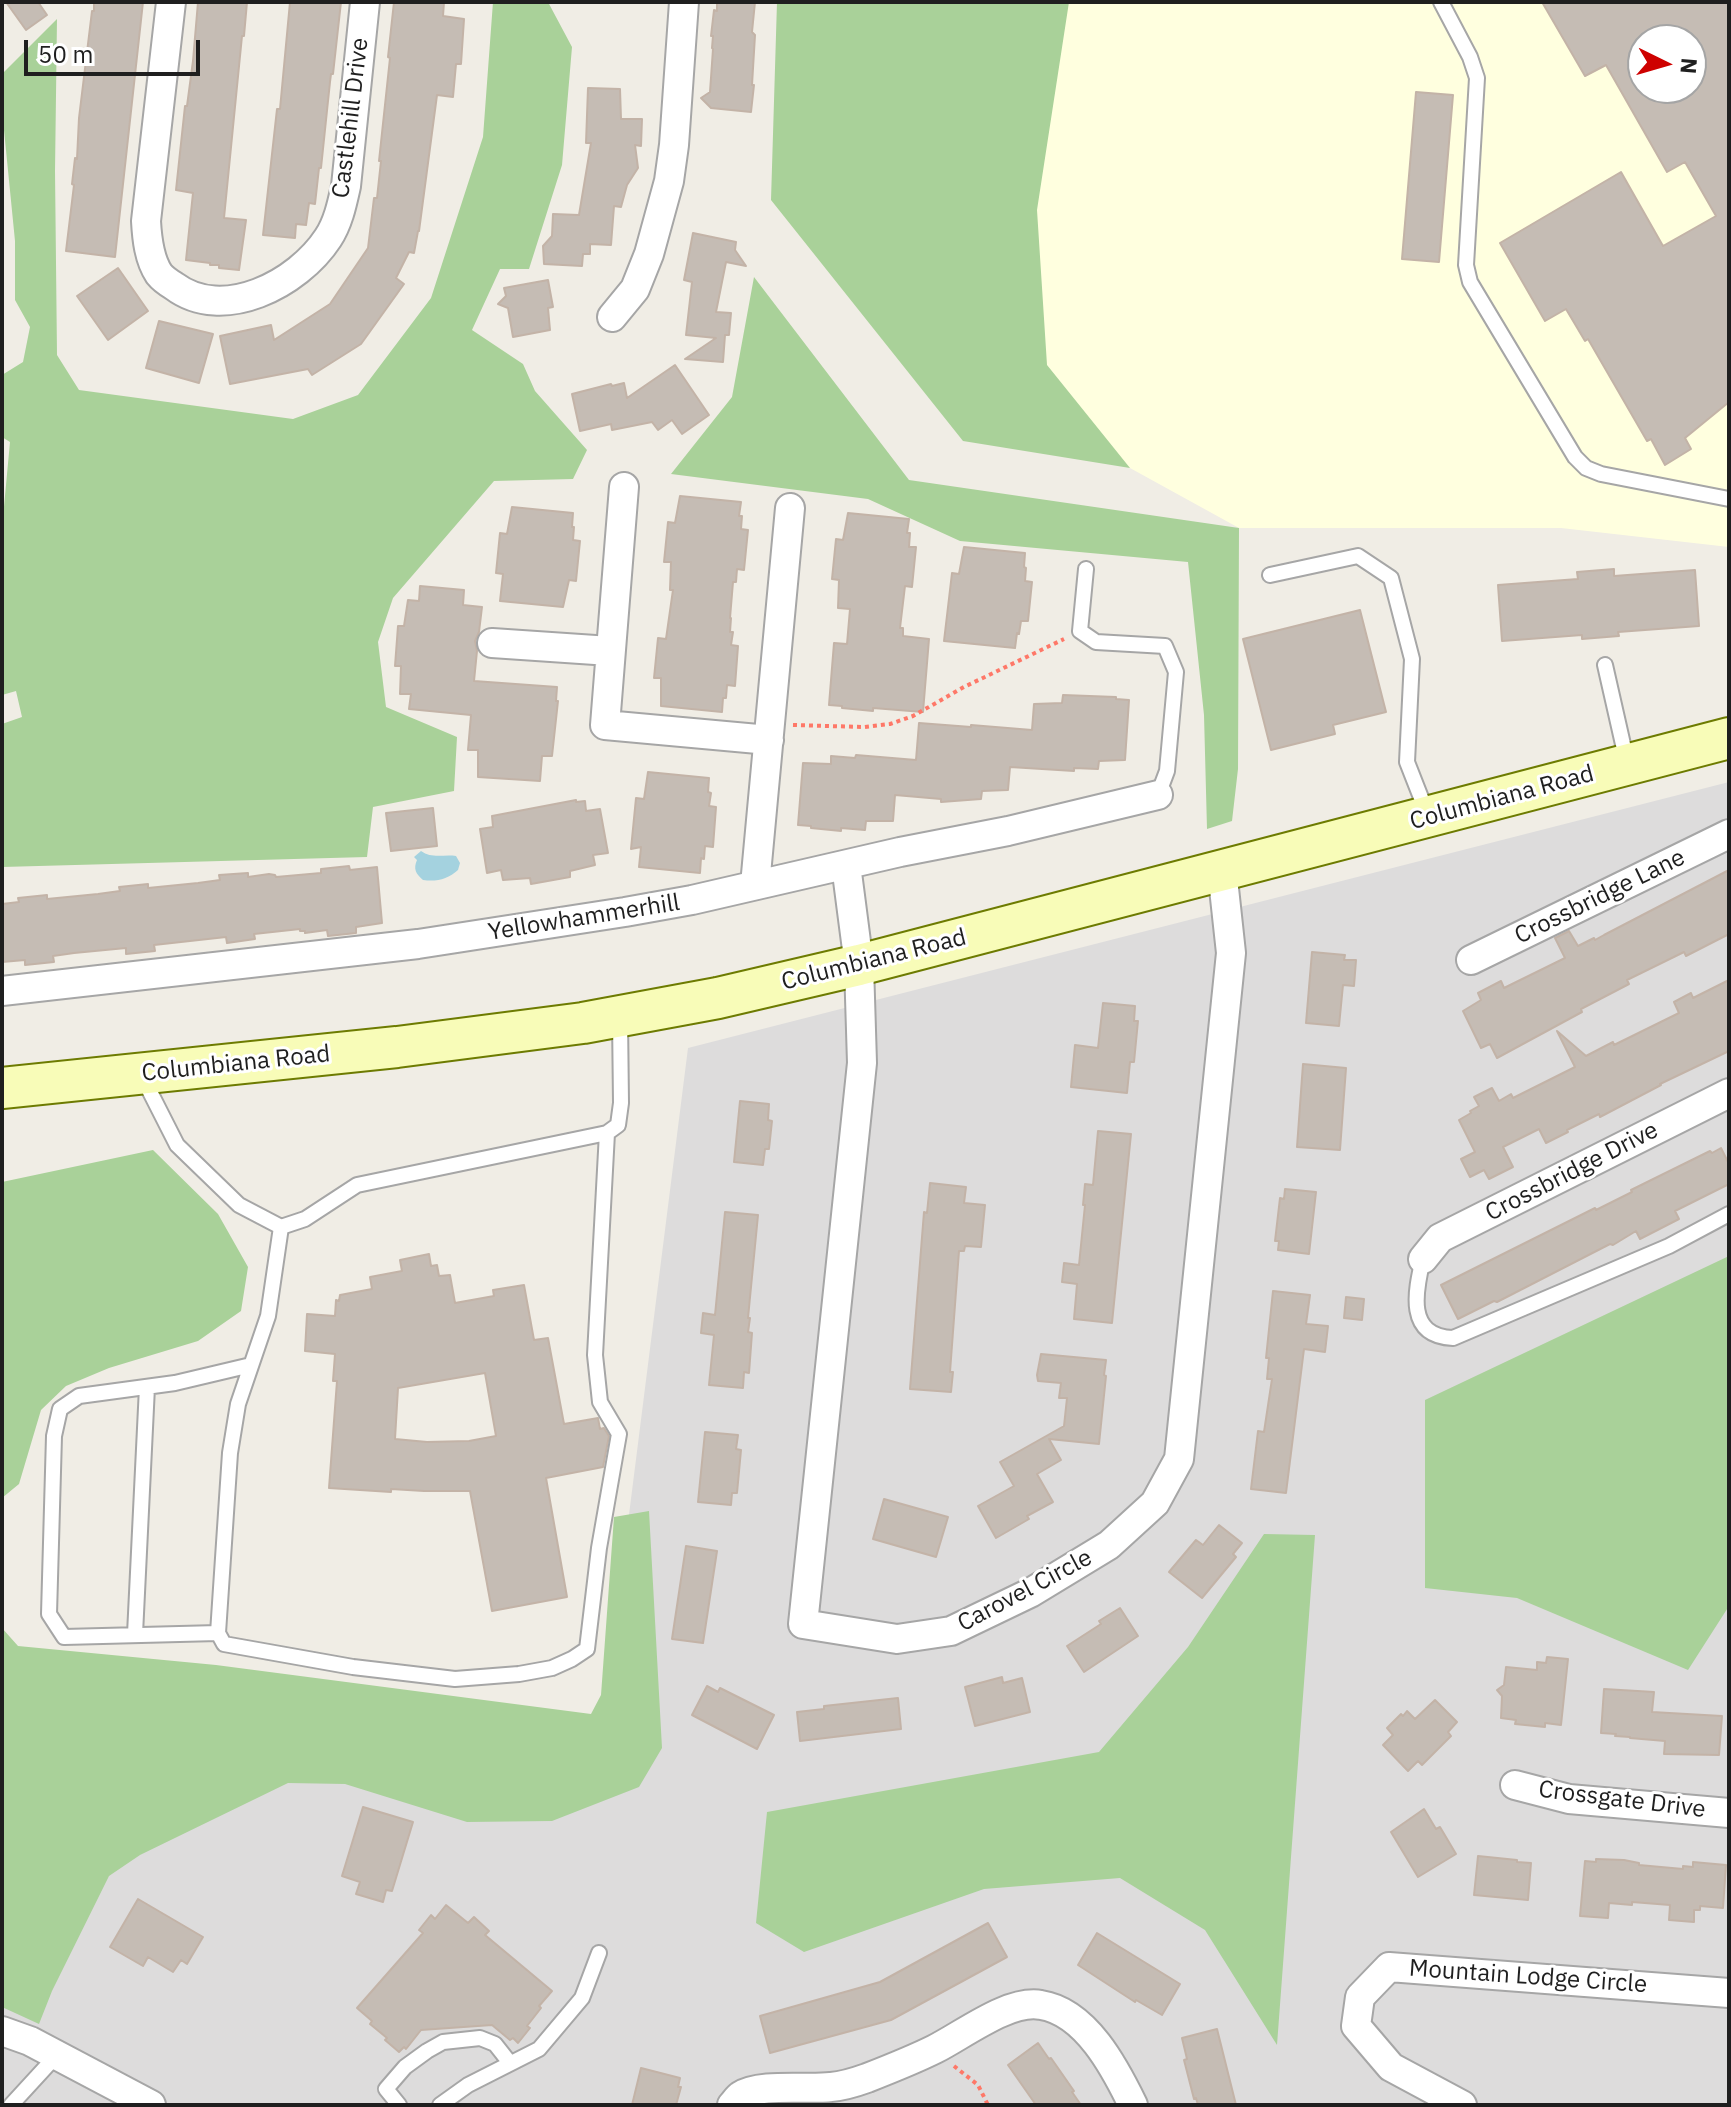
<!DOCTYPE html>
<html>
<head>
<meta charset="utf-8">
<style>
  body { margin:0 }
  #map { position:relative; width:1731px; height:2107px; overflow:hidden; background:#f0ede5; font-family:"IBM Plex Sans",sans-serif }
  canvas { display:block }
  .frame { position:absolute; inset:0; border:4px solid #1f1f1f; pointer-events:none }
  .north { position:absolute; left:1627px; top:24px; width:80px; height:80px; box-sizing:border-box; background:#fff; border:2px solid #a5a5a5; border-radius:50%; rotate:95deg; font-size:22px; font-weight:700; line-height:32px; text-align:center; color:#1f1f1f }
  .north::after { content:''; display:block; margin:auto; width:28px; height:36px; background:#ce0100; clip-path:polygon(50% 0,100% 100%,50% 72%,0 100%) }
  .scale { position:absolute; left:24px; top:40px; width:176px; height:36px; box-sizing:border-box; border:4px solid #1f1f1f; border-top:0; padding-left:10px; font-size:24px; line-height:28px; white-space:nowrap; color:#1f1f1f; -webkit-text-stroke:6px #fff; paint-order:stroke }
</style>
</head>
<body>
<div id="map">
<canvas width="1731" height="2107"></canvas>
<div class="frame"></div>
<div class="north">N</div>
<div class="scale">50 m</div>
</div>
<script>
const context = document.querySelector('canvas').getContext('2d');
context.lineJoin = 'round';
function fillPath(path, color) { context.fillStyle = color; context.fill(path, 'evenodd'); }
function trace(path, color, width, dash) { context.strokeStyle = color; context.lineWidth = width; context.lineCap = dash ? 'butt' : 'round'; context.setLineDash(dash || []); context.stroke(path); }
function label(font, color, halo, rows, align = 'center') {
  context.font = font + ' "IBM Plex Sans",sans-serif'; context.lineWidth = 6; context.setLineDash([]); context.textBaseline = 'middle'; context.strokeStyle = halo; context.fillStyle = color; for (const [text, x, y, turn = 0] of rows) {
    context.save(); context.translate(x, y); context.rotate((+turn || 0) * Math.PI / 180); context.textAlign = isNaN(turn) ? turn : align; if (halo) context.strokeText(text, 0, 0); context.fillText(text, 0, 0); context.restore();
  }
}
const residential = new Path2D(`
  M1729 782V2105H2V1703L600 1744 688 1048Z`);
const education = new Path2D(`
  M1037 2H1729V547L1561 528H1239L1130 468 1051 403 1013 282ZM1643 40H1691V88H1643Z`);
const forest = new Path2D(`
  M493 2H548L572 47 562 165 529 269H500L472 330 523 364 535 391 587 450 573 479 494 481 393 598 378 642 386 707 457 737 454 791 373 807 367 857 2 867V724L22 717 16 691 2 695V528L10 442 2 437V375L23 362 30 327 15 300V241L2 110V74L57 19 55 171 57 355 79 390 293 419 358 395 431 298 483 137Z
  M777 2H1069L1037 210 1047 365 1130 468 963 441 771 200Z
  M754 277 909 480 1239 528 1238 769 1232 821 1207 829 1204 715 1188 562 960 541 868 499 671 474 732 397Z
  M153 1150 218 1214 248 1267 241 1311 198 1341 109 1368 66 1386 41 1410 19 1484 2 1498V1182Z
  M1729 1256V1606L1688 1670 1517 1598 1425 1588V1400Z
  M649 1511 662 1748 639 1787 552 1821 467 1822 345 1784 288 1783 140 1855 109 1876 52 1991 39 2024 2 2007V1628L18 1646 216 1665 591 1714 601 1695 614 1517Z
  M1264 1534 1315 1535 1277 2045 1205 1930 1120 1878 984 1889 804 1952 756 1923 767 1812 1099 1752 1188 1647Z`);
const water = new Path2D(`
  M421 851C432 859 444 854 456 856L460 863 458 870C448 879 437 882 423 880 416 874 413 869 417 860L414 857Z`);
const building = new Path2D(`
  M6 2H38L47 15 26 30Z
  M94 2H143L115 257 66 251 74 185 72 184 75 158 77 159 79 118 92 11H94Z
  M198 2H247L244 36H242L224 218 246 220 239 270 219 268V265H210V263L186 260 193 193 176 190 185 106H187L193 61Z
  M290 2H341L333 74H331L330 82 321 168H319L315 204 309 203 306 225 296 224 295 238 263 235 277 109H280Z
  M394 2H444L443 16 464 19 461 64H456L453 97 437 95 419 231H418L414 253 409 252 396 278 404 284 361 344 312 375 308 369 230 384 220 336 271 325 274 340 330 304 368 248 374 198H377L381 161H379L390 58 388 57Z
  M717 2H755L752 32 755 35 752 85H754L751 112 711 108 701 98 710 92 713 49 712 48 713 36H711L714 10 717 11Z
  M1542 2H1729V402L1685 438 1691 449 1665 465 1651 439 1647 441 1588 339 1585 341 1566 309 1545 321 1500 243 1621 172 1663 246 1716 216 1685 162 1667 172 1606 65 1585 76ZM1643 40H1691V88H1643Z
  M588 88 620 89 621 119H642L641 146 635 145 638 168 627 185 621 207 614 206 611 245 590 244V254H583L582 266 544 264 543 246 552 236 553 214 579 215 591 143H586Z
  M1416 92 1453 95 1439 262 1402 259Z
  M693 233 736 242 735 250 746 266 726 262 716 312 731 313 729 335H725L723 362 685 359 716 338 686 335 692 282 684 280Z
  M118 268 148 311 108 340 77 296Z
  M548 280 553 307 548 308 550 330 513 337 508 308 498 304 506 296 504 288Z
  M159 321 213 334 199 383 146 368Z
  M675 365 709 415 682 434 672 420 658 430 652 422 612 430 611 424 580 431 572 394 611 384 612 386 624 383 627 398Z
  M680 496 741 502 739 516H742L741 529 748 530 744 570 737 569 736 582H733L730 618H731L730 632H733L731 645 738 646 735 686 727 685 726 698H723L722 712 661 706V678H654L658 638 666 639 673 590H670L671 562H664L668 522 675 523Z
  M512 507 573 513 572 527H574L573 540 580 541 576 581 569 580 563 607 500 601 503 574 496 573 500 533 507 534Z
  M848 513 909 519 907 533H910L909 547H916L912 587 905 586 900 628H903V636L929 639 923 712 873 708V711L842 708V706L829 705 834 643 847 644 850 609 838 608 839 580 832 579 836 539 843 540Z
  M964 547 1025 553 1024 567 1026 568 1025 581 1032 582 1028 621H1021L1019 634 1017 633 1015 648 944 641 952 573 959 574Z
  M1614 569V576L1695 570 1699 626 1618 632 1619 636 1582 639V635L1502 641 1498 585 1578 579 1577 572Z
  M420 586 464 590 463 605 482 607 479 632 475 641 477 651 474 681 557 687 556 701H558L552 756H542L540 781 478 777V750H468L471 715 409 709 411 694H400L401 666H395L398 626H404L408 600 419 601Z
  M1360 610 1386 712 1333 725 1335 734 1271 750 1243 639Z
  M1063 695 1116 697V699L1129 700 1125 760 1099 761 1098 769 1074 768V771L1010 767 1008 790 982 791 981 799 941 802V799L895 795 893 821H866L865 830 841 828V831L811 828V826L798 825 803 763 831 764V756L855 758 856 755 916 760 919 723 971 727V725L1032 730 1034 704 1062 703Z
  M648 772 709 778 708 792 711 793 709 806 716 807 713 847 705 846 704 859 701 858 700 873 639 867 641 847 631 849 636 798 644 799Z
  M576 800V802L585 801 586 811 600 809 608 853 593 855 595 865 570 871V877L531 884 530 878 503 880 501 870 487 873 480 829 493 827 492 816Z
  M433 808 437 846 391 851 386 813Z
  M349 866 350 870 377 867 382 923 356 927V933L328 936 327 930 305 933V931H300V929L254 934 255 939 227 943 226 937 154 945 155 951 126 954V948L74 953 53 956 54 962 25 965V960L2 962V904L19 902 18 898 47 895V899L98 894 120 891 119 887 148 884V888L198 883 220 880 219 875 248 873V877L269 874 275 875 276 877 321 873V869Z
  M1729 870V934L1686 956 1684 952 1627 980 1629 984 1581 1009 1582 1012 1497 1058 1490 1044 1481 1048 1463 1011 1481 1000 1478 993 1501 981 1504 988 1565 958 1555 938 1569 931 1578 946 1594 938 1595 940 1604 935Z
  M1312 952 1345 955 1344 960H1356L1354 986 1343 985 1339 1026 1306 1023Z
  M1729 980V1051L1660 1084 1661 1085 1600 1117 1599 1114 1567 1130 1568 1132 1546 1143 1539 1129 1503 1147 1513 1167 1489 1179 1484 1170 1470 1177 1461 1159 1475 1152 1459 1120 1471 1113 1470 1111 1479 1106 1474 1097 1492 1088 1499 1101 1511 1094 1513 1098 1575 1067 1557 1031 1586 1056 1613 1042 1614 1045 1679 1013 1674 1002 1691 993 1693 998Z
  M1103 1003 1135 1006 1134 1021H1138L1134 1062H1130L1127 1093 1071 1087 1075 1045 1098 1048Z
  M1303 1064 1346 1068 1340 1150 1297 1147Z
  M740 1101 769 1104 768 1120 772 1121 769 1149H765L763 1165 734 1162Z
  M1098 1131 1131 1134 1112 1323 1074 1319 1077 1284 1062 1282 1064 1263 1079 1265 1085 1205H1083L1085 1184 1093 1185Z
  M1721 1148 1729 1164V1184L1675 1211 1679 1219 1640 1239 1636 1231 1613 1245 1610 1244 1497 1302 1494 1301 1458 1319 1441 1285 1595 1208 1596 1210 1632 1192 1631 1190 1710 1151 1712 1153Z
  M930 1183 966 1187 964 1203 985 1205 981 1247 965 1246 964 1251H959L950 1372H953L951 1392 910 1389 924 1212 927 1213Z
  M1285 1189 1316 1192 1309 1254 1278 1250 1279 1241H1275L1280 1198 1284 1199Z
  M725 1212 758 1215 748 1318H750L748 1332 752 1333 749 1373 744 1372 743 1388 709 1385 714 1335 701 1333 703 1313 715 1315Z
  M429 1254 431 1266 437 1265 439 1276 450 1275 455 1303 494 1296 493 1290 524 1285 534 1340 548 1338 564 1424 598 1418 600 1429 604 1428 609 1436 603 1467 546 1478 567 1597 492 1611 470 1491H424L391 1489V1492L329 1488 337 1381H333L335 1354 305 1351 307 1314 335 1316 336 1300 339 1301 340 1295 372 1289 370 1277 402 1271 400 1260ZM485 1373 496 1436 469 1441 427 1442 395 1439 398 1388Z
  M1273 1291 1310 1295 1306 1324 1328 1326 1325 1352 1304 1349 1286 1493 1251 1489 1258 1431 1264 1432 1272 1379H1267L1269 1358H1266Z
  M1346 1297 1364 1299 1362 1320 1344 1318Z
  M1041 1354 1106 1360 1104 1375 1106 1376 1099 1444 1049 1439 1061 1460 1037 1474 1053 1502 1027 1516 1029 1519 996 1538 978 1506 1014 1486 1000 1462 1064 1426 1067 1398H1059L1061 1383 1038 1381 1037 1375Z
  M705 1432 738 1435 736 1449 741 1450 737 1493H732L731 1505 698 1502Z
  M884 1499 948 1517 936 1557 873 1539Z
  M1219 1525 1242 1543 1233 1554 1236 1557 1202 1598 1169 1572 1196 1540 1203 1545Z
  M686 1546 717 1551 703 1643 672 1639Z
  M1120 1608 1138 1636 1084 1672 1067 1646 1101 1624 1099 1621Z
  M1547 1657 1568 1659 1561 1725 1545 1723V1727L1515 1724 1516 1720 1501 1718 1502 1696 1497 1690 1504 1685 1506 1667 1537 1670V1662L1546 1663Z
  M1002 1677 1003 1683 1022 1678 1030 1712 975 1726 965 1687Z
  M707 1686 718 1692 720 1688 774 1715 757 1749 692 1715Z
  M1604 1689 1654 1692 1652 1712 1722 1716 1719 1755 1664 1754 1665 1741 1630 1738V1737L1615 1736 1616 1734 1601 1733Z
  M898 1698 901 1729 800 1741 797 1712 824 1709V1706Z
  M1435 1700 1457 1722 1448 1732 1451 1736 1422 1765 1418 1761 1408 1771 1383 1745 1393 1735 1387 1728 1401 1714 1403 1716 1407 1711 1415 1719Z
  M363 1807 413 1822 392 1891 386 1890 383 1902 356 1894 360 1882 342 1876Z
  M1424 1809 1436 1829 1440 1827 1456 1854 1418 1877 1391 1832Z
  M1478 1856 1517 1860V1862L1531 1863 1528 1900 1474 1895Z
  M1596 1859 1624 1860 1639 1863V1865L1683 1869V1866L1693 1867V1862L1726 1865 1723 1908 1700 1906V1910H1694V1922L1669 1920 1670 1905 1632 1902V1905L1609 1903 1608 1918 1580 1916 1585 1861 1596 1862Z
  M138 1899 203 1937 187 1964 181 1960 173 1972 148 1957 143 1966 110 1947Z
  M446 1905 468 1923 474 1917 489 1931 485 1935 552 1991 539 2006 541 2008 527 2026 530 2028 518 2043 513 2038 510 2040 492 2025 421 2030 406 2049 404 2047 399 2052 385 2040 387 2038 370 2024 372 2021 357 2008 423 1933 419 1930 431 1915 435 1919Z
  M988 1923 1007 1957 891 2020 770 2053 760 2016 880 1982Z
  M1097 1933 1180 1984 1162 2015 1136 2000 1135 2002 1078 1965Z
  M1217 2029 1236 2105H1198L1196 2098 1194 2099 1184 2060 1187 2059 1182 2038Z
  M1038 2043 1049 2059 1051 2058 1074 2091 1072 2092 1081 2105H1036L1008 2065Z
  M641 2068 680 2078 678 2087H681L676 2105H632Z`);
const path = new Path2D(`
  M793 725 864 727 890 724 913 716 964 687 1064 639
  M954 2066 978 2085 988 2105`);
const service = new Path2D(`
  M1441 2 1470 57 1477 78 1466 265 1470 282 1575 457 1586 468 1601 474 1729 499
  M1086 569 1080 631 1096 642 1165 646 1176 672 1167 771 1158 795
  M1270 575 1358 556 1391 578 1412 659 1407 762 1427 813
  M1605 665 1627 762
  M142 1076 177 1145 239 1205 281 1227 305 1219 357 1185 607 1133 618 1125 621 1103 620 1018
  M281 1227 268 1316 238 1404 230 1453 218 1633 224 1644 353 1667 455 1679 519 1674 552 1668 572 1659 587 1649 599 1548 619 1434 600 1402 595 1355 607 1133
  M1423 1259C1415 1292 1406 1336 1453 1338L1669 1246 1729 1214
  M218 1633 64 1637 49 1614 54 1436 60 1409 79 1396 175 1383 251 1365
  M135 1634 147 1387
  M11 2105 56 2056
  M399 2105 386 2089 405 2067 427 2051 443 2042 480 2038 495 2044 510 2063
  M440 2105 468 2085 539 2049 582 1998 599 1953`);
const minor = new Path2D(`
  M171 2 146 221C147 239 149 259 159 274 163 279 169 283 174 286 223 323 298 284 328 238 338 223 342 204 346 186L365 2
  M612 317 635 289 649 254 669 181 674 145 684 2
  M624 487 605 725 769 740
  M492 643 610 651
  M846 865 859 965 862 1063 803 1624 897 1639 951 1631 1030 1593 1109 1545 1155 1503 1179 1459 1231 953 1222 870
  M755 885 790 508
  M1471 960 1729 834
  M2 991 418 944 625 912 692 900 900 852 1008 831 1158 795
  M1423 1259 1440 1238 1729 1093
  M1515 1785 1569 1799 1729 1813
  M2 2031 30 2041 151 2105
  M732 2105C734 2103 738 2097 740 2096 760 2083 807 2090 831 2087 843 2086 856 2082 867 2078 890 2069 913 2060 935 2049 963 2035 1009 1999 1041 2005 1086 2012 1115 2068 1133 2105
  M1462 2105 1391 2067 1356 2026 1360 1997 1389 1967 1729 1993`);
const secondary = new Path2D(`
  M2 1088 397 1047 583 1023 718 998 859 965 1729 738`);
const streetNames = [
  ["Castlehill Drive",351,118,-83],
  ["Columbiana Road",1502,798,-15],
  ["Crossbridge Lane",1600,897,-26],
  ["Yellowhammerhill",584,918,-9],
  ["Columbiana Road",874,960,-14],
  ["Columbiana Road",236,1064,-6],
  ["Crossbridge Drive",1572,1172,-27],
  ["Carovel Circle",1025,1591,-28],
  ["Crossgate Drive",1622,1800,7],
  ["Mountain Lodge Circle",1528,1977,4]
];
fillPath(residential, '#dddcdc');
fillPath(education, '#ffffdf');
fillPath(forest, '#a9d199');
fillPath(water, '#a4d2df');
fillPath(building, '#c5bcb4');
trace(building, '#c3b3a7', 2);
trace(service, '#a6a6a6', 18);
trace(minor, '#a6a6a6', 32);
trace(secondary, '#6d7b01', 44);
trace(path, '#fe7868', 4, [4, 4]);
trace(service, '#fff', 14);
trace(minor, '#fff', 28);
trace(secondary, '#f8fcb8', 40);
label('24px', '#1f1f1f', '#fff', streetNames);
</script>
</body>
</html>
